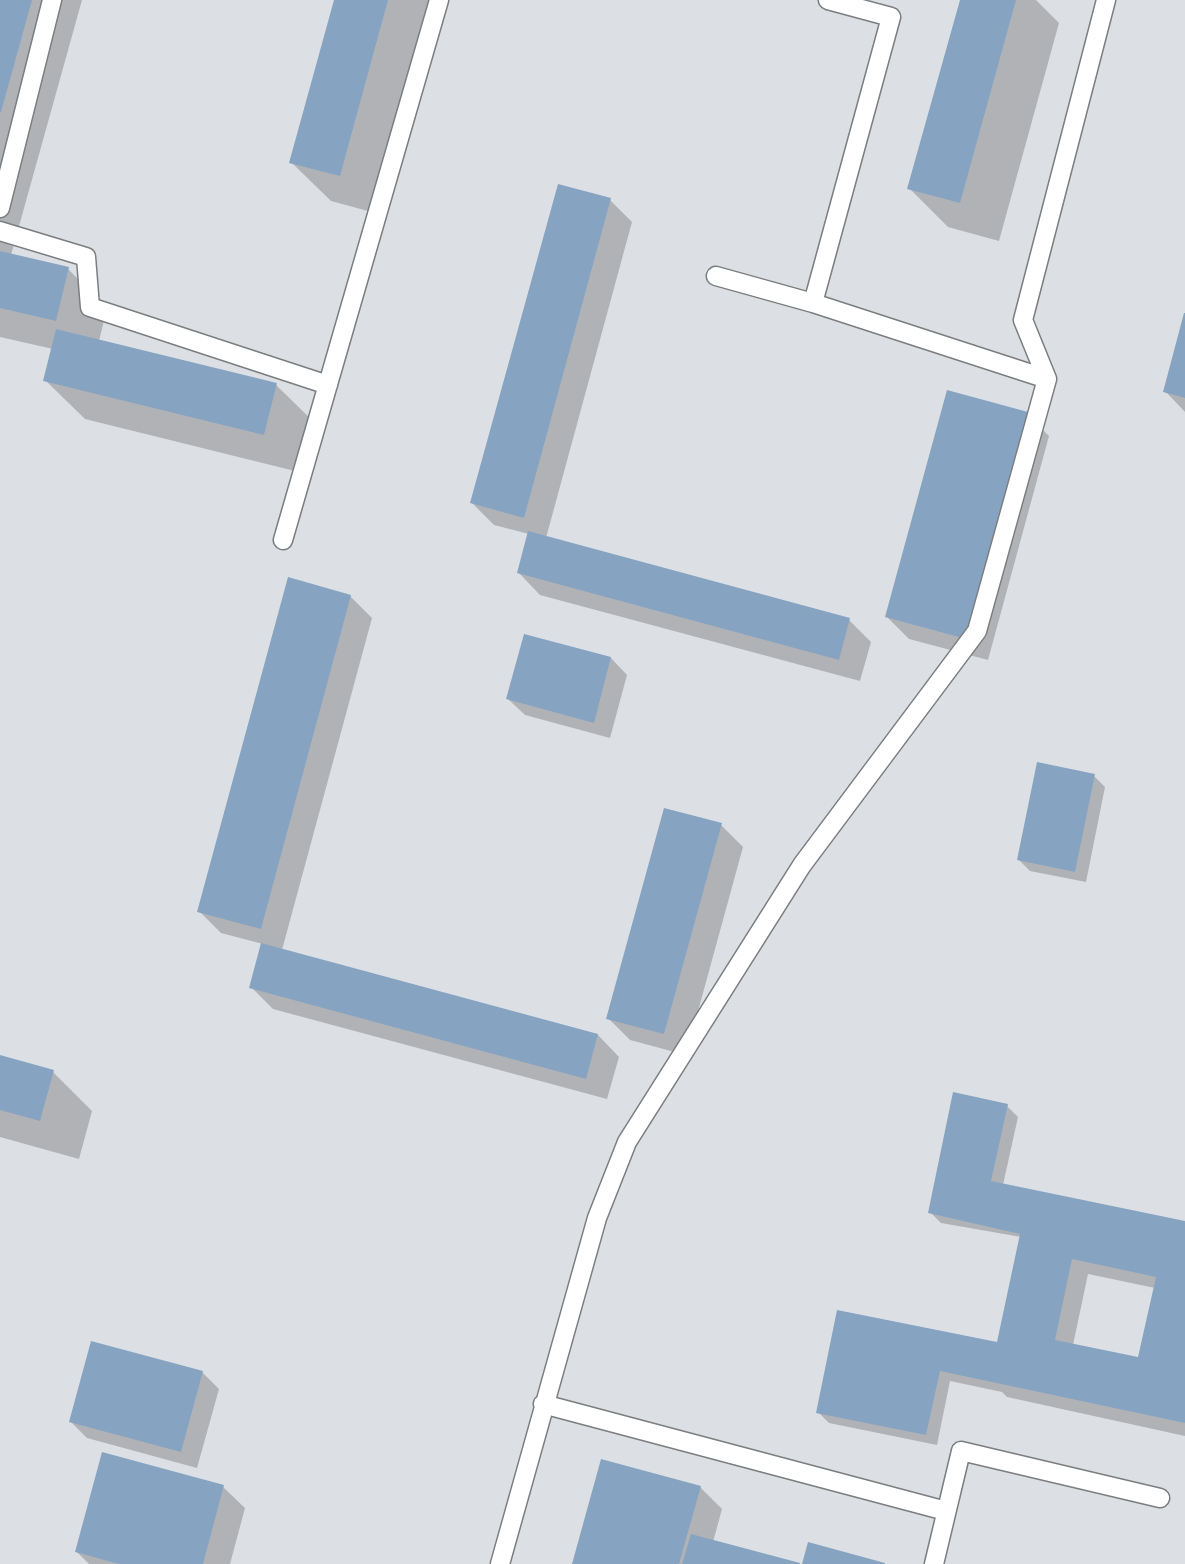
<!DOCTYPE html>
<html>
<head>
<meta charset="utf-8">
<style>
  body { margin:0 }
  canvas { display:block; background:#dcdfe3 }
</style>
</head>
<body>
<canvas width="1185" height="1564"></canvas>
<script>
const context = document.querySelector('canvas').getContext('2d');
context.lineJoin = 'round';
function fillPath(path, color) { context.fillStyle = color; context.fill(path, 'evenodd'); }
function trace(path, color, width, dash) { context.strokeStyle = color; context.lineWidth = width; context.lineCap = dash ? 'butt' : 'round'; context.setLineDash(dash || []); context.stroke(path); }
const shadow = new Path2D(`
  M0 0H82L11 255 68 269 107 308 99 341 276 385 316 424 303 473 85 419 45 380 53 349 0 337Z
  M336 0H435L379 214 331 201 291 162Z
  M962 0H1036L1059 23 999 241 948 227 909 188Z
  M610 200 632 222 546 538 849 620 871 642 860 681 540 595 519 573 529 534 494 525 472 503Z
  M1185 316V412L1165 391Z
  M1027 414 1049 436 988 660 909 639 887 617Z
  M350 596 372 618 282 950 598 1035 619 1057 607 1099 273 1009 251 987 263 944 221 933 199 911Z
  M611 658 627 675 610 738 525 715 508 699Z
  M1094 776 1105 787 1086 882 1030 871 1019 860Z
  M721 825 743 847 686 1055 630 1040 608 1018Z
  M0 1057 53 1072 92 1111 79 1159 0 1137Z
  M1007 1106 1018 1117 1003 1185 1185 1223V1436L1007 1397 1002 1392 950 1381 937 1445 829 1423 818 1412 998 1346 1021 1237 941 1223 930 1212ZM1088 1274 1155 1288 1140 1359 1073 1345Z
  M202 1372 219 1389 197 1468 87 1438 71 1422Z
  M223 1487 245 1508 230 1564H89L77 1552Z
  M700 1487 722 1509 713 1542 795 1564H573Z`);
const building = new Path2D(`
  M0 0H32L1 112H0Z
  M334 0H388L340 176 289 163Z
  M960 0H1016L960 203 907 189Z
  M558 184 611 198 524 518 470 503Z
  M0 251 69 267 56 321 0 308Z
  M1184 313H1185V398L1163 392Z
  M56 329 277 383 264 435 43 381Z
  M947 390 1028 412 966 639 885 617Z
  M528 531 850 618 839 660 517 573Z
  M288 577 351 595 261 929 197 912Z
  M524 634 611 657 594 723 506 699Z
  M1037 762 1095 774 1075 872 1017 860Z
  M664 808 722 823 664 1034 606 1019Z
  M261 943 598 1034 586 1079 249 988Z
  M0 1055 54 1070 40 1121 0 1110Z
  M953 1092 1008 1104 991 1181 1185 1221V1423L940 1371 926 1435 816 1413 837 1310 997 1342 1020 1234 928 1213ZM1072 1259 1156 1277 1138 1357 1055 1340Z
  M91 1341 203 1371 181 1452 69 1422Z
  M102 1452 224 1485 203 1564H119L75 1552Z
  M601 1459 701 1486 679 1564H572Z
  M691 1534 800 1563V1564H682Z
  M808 1542 885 1563V1564H802Z`);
const service = new Path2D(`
  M0 208 52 0
  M0 231 86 257 90 307 328 385
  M716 276 813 303 1047 379
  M813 303 891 17 828 0
  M283 540 439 0
  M543 1404 946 1511
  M500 1564 597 1218 627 1142 802 865 977 631 1047 379 1023 320 1106 0
  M934 1564 961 1451 1160 1498`);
fillPath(shadow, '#0003');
fillPath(building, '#86a4c2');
trace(service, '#7a7e81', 21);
trace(service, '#fff', 18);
</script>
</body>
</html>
